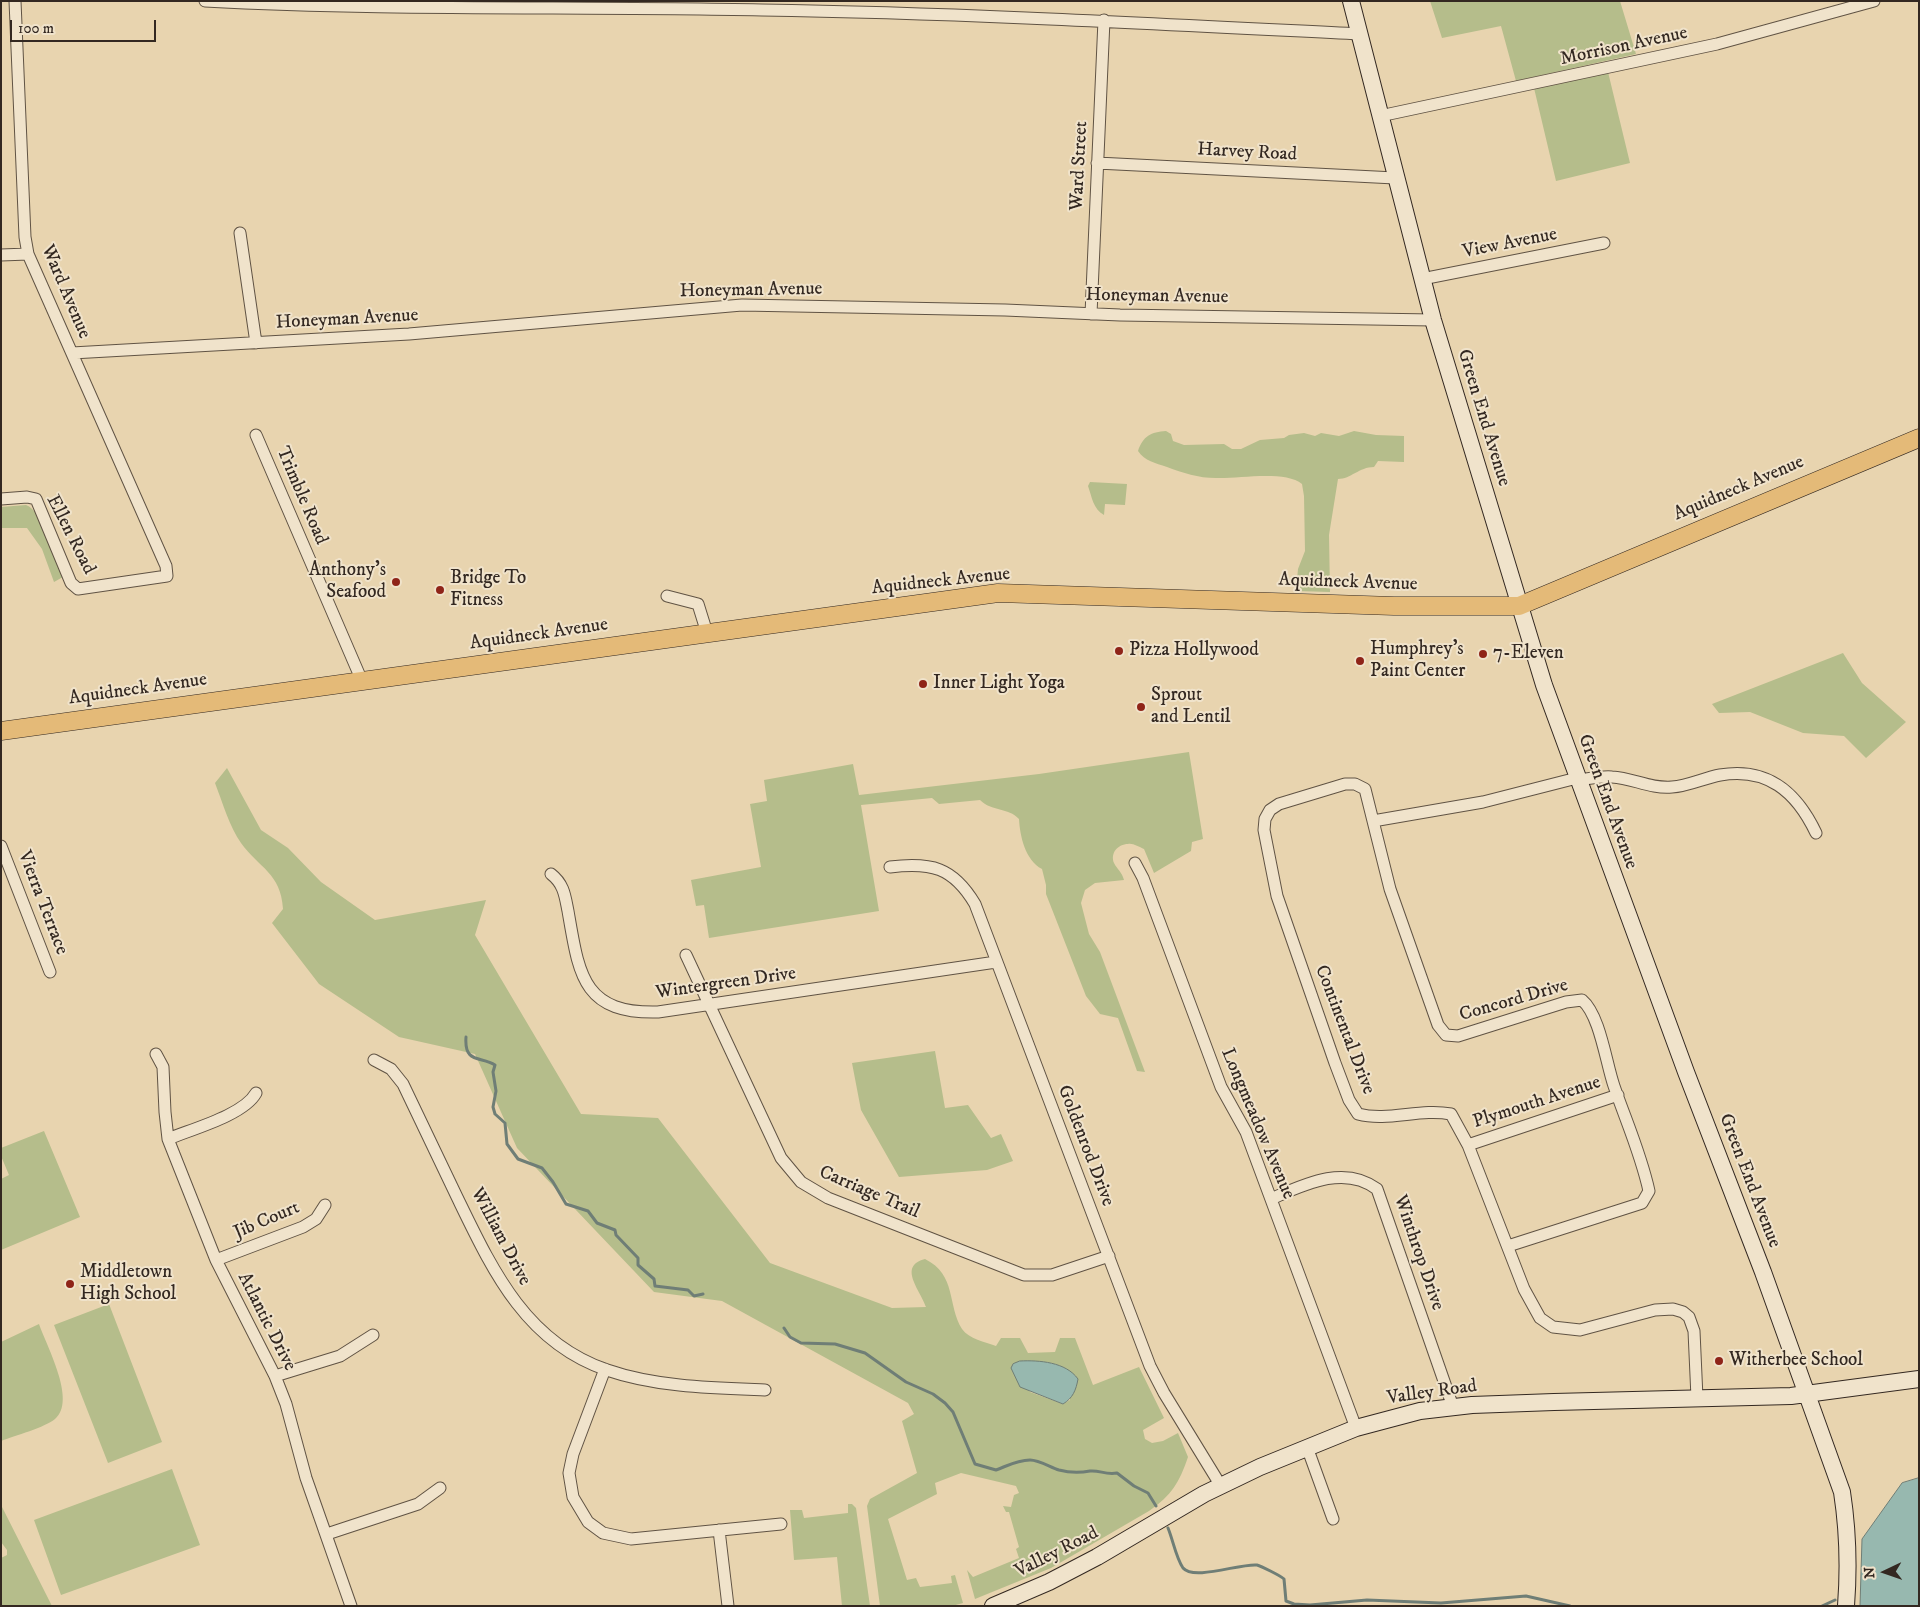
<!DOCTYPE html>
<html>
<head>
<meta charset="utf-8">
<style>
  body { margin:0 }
  #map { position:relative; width:1920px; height:1607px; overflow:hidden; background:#e8d4af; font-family:"IM FELL DW Pica",serif }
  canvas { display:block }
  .frame { position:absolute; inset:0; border:2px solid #332821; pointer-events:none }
  .north { position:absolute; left:1860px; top:1547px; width:50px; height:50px; -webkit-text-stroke:4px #f0e3cb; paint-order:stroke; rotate:267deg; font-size:14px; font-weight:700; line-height:20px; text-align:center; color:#332821 }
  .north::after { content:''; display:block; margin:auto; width:18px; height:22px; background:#332821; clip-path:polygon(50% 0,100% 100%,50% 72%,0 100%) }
  .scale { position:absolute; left:10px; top:20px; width:146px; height:22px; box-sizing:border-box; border:2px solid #332821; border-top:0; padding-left:6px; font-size:15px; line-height:18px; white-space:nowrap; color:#332821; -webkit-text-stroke:4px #f0e3cb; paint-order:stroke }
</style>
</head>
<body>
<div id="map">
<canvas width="1920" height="1607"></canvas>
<div class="frame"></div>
<div class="north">N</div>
<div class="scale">100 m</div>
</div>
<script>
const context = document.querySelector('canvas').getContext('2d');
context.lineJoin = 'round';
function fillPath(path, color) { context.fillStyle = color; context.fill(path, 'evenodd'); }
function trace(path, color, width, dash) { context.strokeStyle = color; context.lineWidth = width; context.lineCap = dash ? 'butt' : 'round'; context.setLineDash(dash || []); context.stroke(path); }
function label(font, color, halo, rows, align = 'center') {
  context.font = font + ' "IM FELL DW Pica",serif'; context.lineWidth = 4; context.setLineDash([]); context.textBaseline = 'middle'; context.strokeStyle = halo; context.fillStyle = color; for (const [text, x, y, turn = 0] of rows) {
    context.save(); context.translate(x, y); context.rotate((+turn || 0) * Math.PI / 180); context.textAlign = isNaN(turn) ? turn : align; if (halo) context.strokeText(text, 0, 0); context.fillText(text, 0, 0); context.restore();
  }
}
const green = new Path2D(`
  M1430 1H1620L1636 54 1516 81 1501 26 1442 38Z
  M1608 72 1630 163 1556 181 1534 88Z
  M1166 431 1171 434 1173 441 1184 445 1224 444 1232 449H1241L1260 440 1284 438 1289 435 1304 433 1315 436 1321 433 1339 436 1354 431 1376 435 1404 436V462L1378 461 1374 467C1359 467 1351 479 1338 479L1329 535 1330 592 1296 591 1298 569 1305 551 1304 496 1302 484C1285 470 1238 479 1216 478 1198 478 1183 473 1167 467 1155 463 1145 461 1138 451 1143 436 1151 432 1166 431Z
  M1090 482 1127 484 1125 505 1105 504 1104 515C1093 509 1092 497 1088 486Z
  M26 505C43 511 56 560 63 577L54 582 42 549 27 528H1V507Z
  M1843 653 1862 683 1906 722 1866 758 1844 736 1803 733 1750 712 1719 713 1712 704Z
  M1189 752 1203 839 1192 842 1191 851 1154 873 1144 849C1139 847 1133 843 1128 844 1118 844 1110 853 1114 863 1117 869 1122 872 1124 880L1095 883 1085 890 1081 903 1089 934 1100 952 1145 1072 1137 1071 1118 1018 1100 1014 1086 996 1046 894V885L1042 869C1025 860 1020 836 1019 819 1008 807 992 812 980 800L939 804 932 798 861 805 879 911 709 938 704 905 696 906 691 880 761 867 750 804 767 801 764 780 853 764 859 795 1039 774Z
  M227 768 261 830 288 848 321 882 375 920 486 900 475 935 581 1114 658 1118 770 1263 892 1308 926 1307C921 1291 897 1266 925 1259 957 1275 947 1305 962 1329 969 1339 985 1342 996 1346L1001 1338H1020L1028 1353 1055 1352 1060 1338H1075L1093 1385 1139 1367 1164 1418 1143 1430 1145 1439 1152 1443 1163 1441 1178 1433 1188 1457C1179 1483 1172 1495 1149 1511L1051 1568 975 1599 967 1570 973 1577 1019 1558 1016 1549 1019 1547 1009 1512H1006L1003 1506 1011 1507 1014 1495 1019 1493 1016 1486 961 1473 935 1483 937 1494 888 1519 907 1580 916 1578 920 1587 952 1583 951 1576 955 1575 963 1603 952 1606H880L867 1506 870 1499 917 1473 902 1421 914 1414 908 1403 722 1301 654 1292 517 1148 475 1054 399 1037 319 984 272 923 283 909C281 873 259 868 241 843 230 828 222 801 215 783ZM1020 1361 1050 1363 1065 1368 1070 1400 1063 1404 1030 1392Z
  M935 1051 945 1108 968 1105 991 1138 1001 1134 1013 1161 987 1170 899 1177 861 1110 852 1063Z
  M44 1131 80 1217 1 1250V1179L9 1175 1 1156V1148Z
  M109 1304 162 1442 108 1463 54 1325Z
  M39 1324C47 1347 77 1401 55 1419 46 1427 14 1436 1 1441V1342Z
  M172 1469 200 1545 61 1595 34 1520Z
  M848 1504H852L856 1508 870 1606H842L837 1557 794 1560 790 1510H802L804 1518 848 1513Z
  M1 1505 52 1606H1V1558L7 1555V1550L1 1542Z`);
const water = new Path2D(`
  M1020 1361C1039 1360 1066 1362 1078 1379 1076 1390 1073 1398 1063 1404L1020 1387 1011 1368 1013 1364Z
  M1919 1478V1606H1860L1862 1539 1902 1483Z`);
const stream = new Path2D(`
  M466 1037C464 1064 481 1056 495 1065L493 1072 496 1091 493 1107 495 1114 505 1123 507 1144 518 1159 542 1168 553 1182 566 1204 588 1211 597 1223 615 1230 616 1235 638 1258V1265L654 1279 655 1286 688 1290 694 1296 703 1294
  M784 1328 790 1337 801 1343 835 1344 865 1353 906 1382 933 1394 945 1403 953 1412 975 1464 996 1470C1007 1466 1017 1460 1030 1460 1039 1460 1050 1467 1059 1470 1070 1473 1080 1473 1090 1471 1100 1470 1105 1475 1117 1473L1134 1486 1148 1493 1156 1506
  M1168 1528C1173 1540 1176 1558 1183 1568 1194 1581 1241 1563 1257 1565 1261 1566 1281 1576 1284 1579L1286 1601 1294 1604 1310 1605 1367 1600 1441 1603 1526 1596 1570 1606
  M1822 1606 1835 1600`);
const minor = new Path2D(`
  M205 1C390 11 576 6 762 10 961 13 1160 24 1360 34
  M1380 116 1717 44 1874 1
  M1097 163 1395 178
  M240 233 256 343
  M1 255 28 254
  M1422 279 1604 243
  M1091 314 1104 20
  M72 353 409 334 742 305 1005 310 1120 315 1433 320
  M256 435 362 681
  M1 499 27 497 36 499 71 583 78 589 167 576 166 566 28 254 25 237 15 1
  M667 596 698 604 707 633
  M1577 780C1588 779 1601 776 1612 777 1633 778 1650 789 1672 787 1688 786 1704 778 1720 775 1767 767 1796 791 1816 833
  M1373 821 1483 802 1577 778
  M1 846 50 972
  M1135 863 1143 878 1221 1087 1246 1132 1356 1428
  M890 867C931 862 953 867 975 904L1150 1366 1164 1393 1221 1486
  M551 874C564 884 565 896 568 911 579 974 582 1014 658 1012L996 962
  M686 955 781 1158 801 1182 828 1198 1024 1275H1052L1109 1256
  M156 1054 163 1067 165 1112 168 1139 216 1260 275 1376 286 1404 306 1478 351 1606
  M374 1060 391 1069 403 1084C421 1122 439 1159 457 1197 492 1269 525 1342 607 1370 656 1387 713 1388 765 1390
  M168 1139C192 1129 244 1115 256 1093
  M1468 1145 1618 1095
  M1271 1199C1303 1185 1344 1164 1377 1189L1453 1407
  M1508 1246 1642 1203 1649 1191C1641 1154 1626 1121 1614 1086 1606 1063 1600 1015 1582 1000L1566 1002 1458 1036 1446 1035 1438 1025 1390 889 1365 789 1355 784H1345L1279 804 1270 810 1265 819 1264 830 1277 896 1335 1063 1349 1100 1358 1114C1388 1122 1420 1108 1451 1114L1468 1145 1524 1289 1540 1318 1553 1327 1580 1330 1655 1310 1673 1309 1683 1312 1689 1317 1694 1331 1697 1398
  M216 1260 303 1227 316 1219 325 1205
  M605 1369 573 1454 569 1473 573 1497 588 1522 603 1533 631 1539 781 1524
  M275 1376 340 1356 373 1335
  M1307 1447 1333 1519
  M719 1530 728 1606
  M327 1534 418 1504 440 1488`);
const secondary = new Path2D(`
  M1351 1 1433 320 1544 685 1686 1072 1763 1272 1842 1492C1848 1531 1849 1567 1846 1606
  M993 1606 1049 1582 1097 1557 1204 1494 1260 1467 1356 1428 1420 1411 1472 1405 1554 1402 1791 1396 1919 1379`);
const primary = new Path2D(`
  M1 731 998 593 1394 606H1519L1919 438`);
const markers = [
  [396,582,5,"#8f2418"],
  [440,590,5,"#8f2418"],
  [1119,651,5,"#8f2418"],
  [1483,654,5,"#8f2418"],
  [1360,661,5,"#8f2418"],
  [923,684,5,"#8f2418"],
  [1141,707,5,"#8f2418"],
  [70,1284,5,"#8f2418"],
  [1719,1361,5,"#8f2418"]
];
const streetNames = [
  ["Morrison Avenue",1624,47,-12],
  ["Harvey Road",1247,153,3],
  ["Ward Street",1080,166,-87],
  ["View Avenue",1510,244,-11],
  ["Honeyman Avenue",751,291,-1],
  ["Ward Avenue",65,292,67],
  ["Honeyman Avenue",1157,297,1],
  ["Honeyman Avenue",347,320,-3],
  ["Green End Avenue",1483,418,73],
  ["Aquidneck Avenue",1739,489,-23],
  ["Trimble Road",301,496,67],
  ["Ellen Road",70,535,63],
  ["Aquidneck Avenue",941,582,-6],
  ["Aquidneck Avenue",1348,583,2],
  ["Aquidneck Avenue",539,635,-8],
  ["Aquidneck Avenue",138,690,-8],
  ["Green End Avenue",1607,802,70],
  ["Vierra Terrace",42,903,69],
  ["Wintergreen Drive",726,984,-8],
  ["Concord Drive",1514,1001,-16],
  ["Continental Drive",1344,1030,69],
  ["Plymouth Avenue",1537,1103,-18],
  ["Longmeadow Avenue",1257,1124,67],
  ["Goldenrod Drive",1085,1146,69],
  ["Green End Avenue",1749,1181,69],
  ["Carriage Trail",869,1193,23],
  ["Jib Court",267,1221,-23],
  ["William Drive",500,1237,62],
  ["Winthrop Drive",1418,1253,71],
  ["Atlantic Drive",266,1322,63],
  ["Valley Road",1432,1393,-8],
  ["Valley Road",1057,1553,-27]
];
const poiNames = [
  ["Anthony’s",386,571,"right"],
  ["Seafood",386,593,"right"],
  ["Bridge To",450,579],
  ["Fitness",450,601],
  ["Humphrey's",1370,650],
  ["Paint Center",1370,672],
  ["Pizza Hollywood",1129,651],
  ["7-Eleven",1493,654],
  ["Inner Light Yoga",933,684],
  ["Sprout",1151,696],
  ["and Lentil",1151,718],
  ["Middletown",80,1273],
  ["High School",80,1295],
  ["Witherbee School",1729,1361]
];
fillPath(green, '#b5bd8b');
fillPath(water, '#97b8af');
trace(water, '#6f7e76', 1);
trace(stream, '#6f7e76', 3);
trace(minor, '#605344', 13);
trace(secondary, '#332821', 18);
trace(primary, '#332821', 19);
trace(minor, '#f0e3cb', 11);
trace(secondary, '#f0e3cb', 16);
trace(primary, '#e4ba78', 18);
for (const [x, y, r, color] of markers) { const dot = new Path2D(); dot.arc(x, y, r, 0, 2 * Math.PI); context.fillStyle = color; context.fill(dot); trace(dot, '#f0e3cb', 2); }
label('19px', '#332821', '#f0e3cb', streetNames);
label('19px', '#332821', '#f0e3cb', poiNames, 'left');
</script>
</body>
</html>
